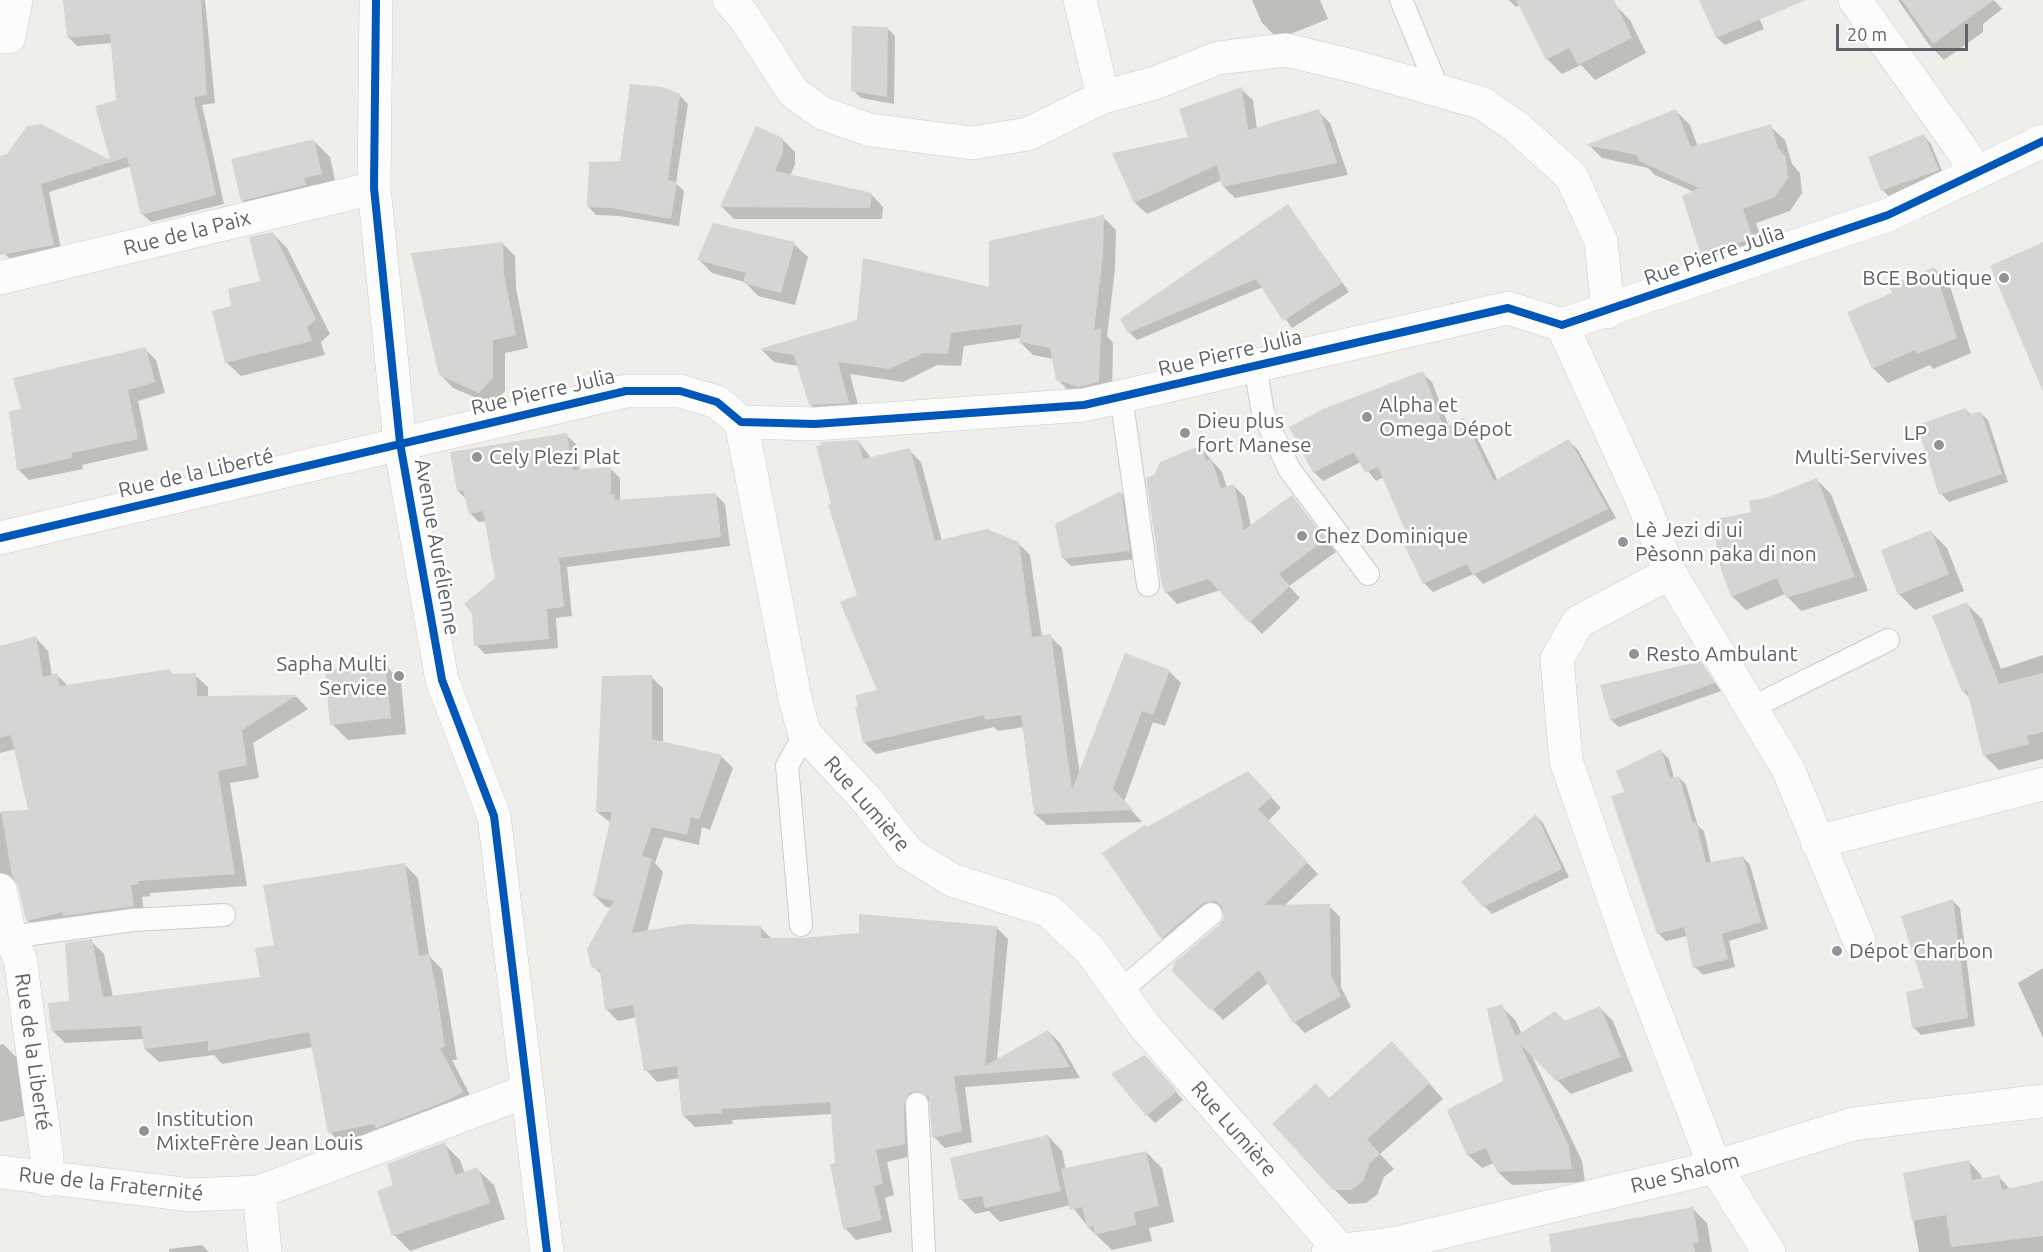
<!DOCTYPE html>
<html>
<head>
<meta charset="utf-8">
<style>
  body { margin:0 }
  #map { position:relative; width:2043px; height:1252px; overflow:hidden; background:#efeeea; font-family:Ubuntu,sans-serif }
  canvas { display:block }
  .scale { position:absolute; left:1836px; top:24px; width:132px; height:27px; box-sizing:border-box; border:3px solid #5f6368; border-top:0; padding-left:8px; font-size:18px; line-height:21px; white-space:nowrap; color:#5f6368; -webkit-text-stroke:4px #fff; paint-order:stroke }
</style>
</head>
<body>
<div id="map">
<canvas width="2043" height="1252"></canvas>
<div class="scale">20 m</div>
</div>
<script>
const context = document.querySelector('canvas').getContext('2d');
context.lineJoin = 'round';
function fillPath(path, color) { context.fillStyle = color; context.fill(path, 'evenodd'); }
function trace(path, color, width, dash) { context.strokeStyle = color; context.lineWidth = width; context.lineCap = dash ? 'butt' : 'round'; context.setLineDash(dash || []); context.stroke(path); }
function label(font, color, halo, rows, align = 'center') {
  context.font = font + ' Ubuntu,sans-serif'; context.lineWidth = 5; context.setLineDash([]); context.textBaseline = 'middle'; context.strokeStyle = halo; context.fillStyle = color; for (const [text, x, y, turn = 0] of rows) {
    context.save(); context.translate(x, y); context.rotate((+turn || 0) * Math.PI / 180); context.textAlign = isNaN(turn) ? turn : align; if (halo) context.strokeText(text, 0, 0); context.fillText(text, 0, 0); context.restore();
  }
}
const shadow = new Path2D(`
  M64 0H205L215 103 202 105 224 204 151 222 142 214 131 166 49 192 62 253 14 263 0 249V157L8 155 41 126 112 162 97 107 118 101 112 43 77 46 69 38Z
  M1252 0H1320L1328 19 1278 39 1262 23Z
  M1509 0H1603L1615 5 1630 20 1646 53 1595 80 1581 65 1562 74 1547 59 1520 5 1516 7Z
  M1718 0H1751L1764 29 1725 45 1717 38 1703 6Z
  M1898 0H1994L2002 9 1983 24V32L1944 60 1930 46Z
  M887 28 895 36 894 104 861 98 853 90Z
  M1241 89 1253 100 1257 129 1318 111 1330 123 1348 175 1235 198 1223 186 1222 180 1147 214 1135 203 1114 154 1190 138Z
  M680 96 688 104 676 183 684 191 679 226 620 216 596 215 589 207 621 163Z
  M1675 110 1690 125 1698 147 1770 126 1785 140 1792 164 1800 173 1802 193 1790 211 1756 223 1766 252 1717 269 1702 254 1694 192 1655 175 1648 168 1602 158 1589 145Z
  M756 128 782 139 795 152V165L790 176 871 194 883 207 882 219H734L722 207Z
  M1924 136 1931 144 1945 178 1890 198 1883 190 1870 158Z
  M314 141 330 157 337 190 258 216 242 200Z
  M1288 205 1349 292 1292 328 1263 287 1137 340 1129 332Z
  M1103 217 1116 230 1115 269 1107 336 1113 343 1112 395 1071 393 1057 379 1053 359 1033 355 1020 342 1021 338 964 346 961 366 937 365 903 382 850 374 861 416 824 418 810 404 799 366 774 362 762 350 858 321 990 289Z
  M272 233 287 248 330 334 321 342 325 355 241 376 226 362 233 307 261 282Z
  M502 243 515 256 516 288 528 348 505 353V391L493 405 453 388 440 374Z
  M794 244 808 257 795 305 758 296 745 282 712 273 699 260Z
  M1934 268 1949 283 1971 353 1933 369 1930 365 1888 383 1873 368 1894 294Z
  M145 349 156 360 165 393 138 401 148 450 82 465 83 469 29 480 18 469 23 411Z
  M1422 373 1432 382 1449 427 1464 420 1473 429 1498 481 1569 441 1578 450 1616 518 1483 584 1474 574 1433 592 1424 583 1407 531 1384 477 1376 481 1361 462 1323 481 1314 472Z
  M1966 410 1971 415 1980 412 1988 420 2008 482 1949 502 1941 494Z
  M566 435 576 444 580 471 610 468 620 478V502L716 495 725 504 730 546 567 567 572 616 556 618 558 648 485 654 476 645 497 579 486 521 479 522 470 513 466 499 458 491Z
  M858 441 871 458 909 450 921 462 942 541 1018 543 1030 555 1042 637 1050 636 1062 648 1080 775 1126 655 1170 672 1181 683 1165 726 1153 722 1124 802 1142 822 1047 825 1035 814 1024 727 998 731 994 727 876 754 864 742 879 691 859 596 833 505Z
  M1200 447 1222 472 1227 488 1234 486 1245 497 1251 526 1292 497 1336 552 1289 586 1300 598 1262 634 1220 590 1177 604 1166 592Z
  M1817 480 1831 494 1868 591 1801 611 1785 594 1746 610 1732 596 1752 513 1766 499Z
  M1121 493 1128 501 1137 559 1071 566 1063 558Z
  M1931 532 1947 548 1964 591 1915 610 1899 594Z
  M1967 604 1982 619 2001 669 2043 655V759L1999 770 1984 755 1971 699 1963 691Z
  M36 638 48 651 52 676 57 675 68 686 170 671 174 676 195 675 208 687V697H297L308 709 253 743 259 778 230 783 247 886 150 893V896L142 897 145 919 40 933 27 920 17 881 0 886V813L29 812 16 749 0 753V647Z
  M1701 663 1721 691 1619 727 1611 720Z
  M385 665 401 681 406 734 348 740 332 724Z
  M651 677 663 688V743L721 756 733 768 710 830 702 827 699 845 664 837 655 863 663 872 647 932 760 927 773 940 997 928 1008 939 997 1060 1048 1031 1060 1043 1080 1078 965 1087 972 1142 945 1148 934 1137 930 1101 921 1104 916 1155 887 1162 894 1195 885 1198 892 1232 856 1240 845 1228 832 1114 732 1120 733 1124 695 1127 683 1115 680 1078 657 1082 646 1070 637 1017 618 1021 606 1009 602 975 593 966 612 908 606 907 594 895 611 823 597 812Z
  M1661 751 1669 759 1674 778 1679 777 1686 785 1698 826 1704 831 1711 863 1743 857 1750 865 1768 929 1729 941 1735 967 1703 975 1695 967 1687 936 1666 941 1658 933 1626 793Z
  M1259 784 1281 808 1268 821 1318 874 1284 906H1329L1340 917 1341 987 1351 1007 1305 1033 1294 1022 1269 982 1223 1020 1173 970 1221 925 1225 918 1224 912 1214 914 1172 949 1162 938 1147 829Z
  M1536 816 1543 823 1569 877 1492 914 1484 906Z
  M405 865 418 878 429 956 442 969 457 1060H452L475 1105 343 1146 330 1132 313 1047 222 1064 214 1055 159 1062 145 1049 144 1039 65 1043 52 1030 71 1002 91 941 104 954 113 997 261 978 276 946Z
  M1953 901 1960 908 1975 1026 1921 1035 1913 1027Z
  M2043 968V1038L2018 983Z
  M1501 1006 1515 1020 1522 1034 1565 1023 1600 1008 1613 1021 1633 1071 1571 1094 1531 1054 1582 1161 1585 1182 1512 1185 1498 1172 1494 1163 1482 1168 1468 1155 1505 1082Z
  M3 1044 19 1060 32 1114 0 1122V1045Z
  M1406 1057 1443 1099 1380 1154 1394 1169 1384 1177 1377 1195 1366 1203 1349 1204 1334 1189 1330 1099Z
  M1153 1065 1183 1100 1155 1123 1147 1115Z
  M1048 1136 1062 1151 1066 1170 1146 1152 1162 1168 1174 1222 1149 1228 1152 1241 1112 1250 1088 1227 1071 1205 1000 1222 989 1211 975 1214 961 1199Z
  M444 1144 460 1160 465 1174 477 1169 494 1185 505 1219 410 1251 394 1235 395 1186Z
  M1969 1162 1981 1175 1982 1180 1999 1177 2010 1189 2043 1181V1252H1919L1905 1174Z
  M1693 1209 1707 1223 1712 1252H1602Z
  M202 1245 209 1252H169V1249Z`);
const building = new Path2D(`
  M63 0H201L207 95 194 97 216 195 141 215 127 157 41 184 54 245 0 255V156L7 154 27 126 41 124 110 160 95 106 116 100 110 34 67 38Z
  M1516 0H1614L1632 38 1578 65 1569 48 1546 60Z
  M1699 0H1806L1716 38Z
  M1902 0H1994L1933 44Z
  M852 26 888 27 887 97 851 91Z
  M630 84 663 87 680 94 668 180 677 182 671 219 611 208 587 207 589 162 620 161Z
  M1242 87 1248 130 1319 109 1337 163 1222 187 1217 165 1134 203 1112 153 1188 137 1179 109Z
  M1676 109 1691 147 1771 124 1778 148 1786 157 1788 178 1775 197 1743 209 1753 238 1701 255 1682 196 1699 188 1639 161 1637 155 1586 145Z
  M756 126 783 138V152L775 171 872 193 870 208 720 207Z
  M1924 134 1939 170 1881 191 1868 157Z
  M314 139 322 174 304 178 306 185 241 201 231 159Z
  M1288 204 1342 283 1283 321 1256 279 1128 333 1120 319Z
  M1104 215 1103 255 1094 330 1101 328 1099 382 1078 387 1056 380 1050 348 1019 342 1022 324 951 333 948 354 924 353 889 369 838 362 849 403 809 405 794 355 759 349 857 320 863 258 989 287V241Z
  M713 223 795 242 781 293 743 283 746 273 697 260Z
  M273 232 316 319 307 327 312 341 225 363 212 311 231 306 228 289 260 281 249 237Z
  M503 242 504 274 516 335 493 340V378L479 393 439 375 411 253Z
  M2043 242V392L1990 266Z
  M1934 267 1957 338 1917 354 1915 350 1872 369 1847 312 1892 293 1889 286Z
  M146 347 155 382 128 390 138 439 72 453V458L17 470 9 411 21 409 13 378Z
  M1423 371 1444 428 1464 418 1494 481 1569 439 1608 509 1473 575 1467 564 1423 584 1399 534 1405 530 1378 467 1365 473 1354 452 1313 473 1289 427 1323 409Z
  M1966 408 1968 415 1981 411 2002 474 1939 495 1917 425Z
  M567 433 573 470 611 467V495L614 494 615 500 716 493 721 537 559 558 564 607 547 609 549 639 474 646 472 614 464 604 495 578 483 511 469 514 463 490 457 491 450 452Z
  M858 440 863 459 910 448 935 541 987 529 1019 542 1032 637 1051 634 1072 790 1125 653 1170 670 1153 715 1142 711 1113 789 1133 810 1034 814 1021 715 985 720 984 715 863 743 855 707H858L855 695 877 690 840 602 857 595 828 505 831 504 816 446 821 445 820 442Z
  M1201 445 1206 461 1211 459 1221 488 1234 484 1244 530 1292 495 1325 540 1279 574 1290 586 1249 623 1208 579 1165 593 1161 581 1146 478 1155 474 1160 462Z
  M1817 478 1855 577 1786 598 1777 578 1731 597 1721 569 1712 520 1751 512 1749 501 1766 498Z
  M1121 491 1130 551 1062 559 1055 524Z
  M1931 530 1949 574 1898 595 1881 550Z
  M1967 602 1999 684 2043 673V732L2027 736 2029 744 1983 756 1967 690 1962 692 1932 616Z
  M36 636 43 677 57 673 60 686 170 669 171 674 196 673 197 696 297 695 242 730 247 765 218 771 235 874 139 881 138 884 131 885 134 906 63 916V912L26 921 18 886 12 876 1 811 28 810 11 735 0 738V646Z
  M1701 661 1715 683 1610 720 1600 685Z
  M385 664 391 718 330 725 325 670Z
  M652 675V739L722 755 699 820 691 817 687 835 652 827 642 855 652 859 632 933 686 924 761 926V938H802L859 933V914L997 926 985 1066 1048 1030 1070 1067 954 1076 962 1131 932 1138 929 1097 917 1091 909 1093 904 1105 905 1144 876 1150 883 1184 874 1186 882 1220 843 1229 830 1164 835 1163 830 1102 722 1109V1113L682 1116 677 1066 644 1071 633 1005 605 1010 600 970 591 967 587 949 614 901 593 896 612 812H596L602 676Z
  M1661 749 1670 778 1679 776 1693 823 1696 822 1706 863 1743 856 1761 922 1722 934 1728 959 1693 968 1684 927 1657 934 1611 796 1624 792 1616 771Z
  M1248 771 1272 797 1258 809 1308 862 1264 905 1330 904 1331 975 1341 996 1293 1023 1259 970 1211 1011 1172 971 1175 962 1220 924 1224 918 1222 906 1215 901 1203 903 1161 939 1102 853 1145 825 1147 827Z
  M1536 814 1562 869 1483 907 1461 882Z
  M405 863 419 956 429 954 436 987 445 1047 440 1048 463 1092 444 1102 376 1128 374 1124 328 1133 309 1032 208 1051V1041L144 1049 141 1026 51 1031 48 1003 69 1001 65 943 92 939 103 997 260 977 255 948 274 945 263 885Z
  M1953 899 1968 1018 1912 1028 1906 992 1924 988 1901 916Z
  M1502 1004 1516 1036 1555 1011 1565 1021 1600 1006 1621 1057 1556 1081 1520 1044 1569 1146 1572 1169 1497 1172 1486 1148 1467 1156 1447 1110 1503 1081 1487 1009Z
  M1392 1041 1430 1083 1367 1139 1380 1154 1370 1163 1363 1181 1352 1190H1333L1272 1124 1316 1083 1329 1098Z
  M1145 1055 1177 1091 1146 1116 1111 1074Z
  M1048 1135 1061 1191 985 1208 982 1196 959 1200 950 1158Z
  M445 1142 455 1175 478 1167 490 1203 392 1236 377 1191 393 1185 387 1164Z
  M1146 1151 1159 1206 1134 1212 1136 1225 1095 1235 1093 1226 1087 1228 1082 1207 1070 1210 1061 1169Z
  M1969 1160 1972 1180 1999 1175 2002 1190 2043 1181V1236L1951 1247 1946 1215 1912 1221 1903 1173Z
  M1693 1207 1699 1242 1693 1243 1695 1252H1551L1549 1234Z`);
const service = new Path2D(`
  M1401 0 1438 89
  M1255 365 1263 413 1289 469 1368 574
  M1121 396 1148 585
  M1749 709 1888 640
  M801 925 787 766 805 734
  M10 937 133 920 224 915
  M1120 991 1211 914
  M917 1104 924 1252`);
const minor = new Path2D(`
  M376 0 374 188 400 443 442 680 494 816 547 1252
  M729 0 743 15 793 92 822 113 870 130 972 143 1028 134 1103 97 1155 83 1218 58 1286 50 1353 66 1482 103 1518 128 1571 176 1601 241 1608 312
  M1080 0 1103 97
  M1855 0 1963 151 1975 172
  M0 37H9L16 0
  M0 278 374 188
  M1562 325 1643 502 1670 573 1788 769 1859 940
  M741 422 796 703 805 734 866 799 908 853 952 880 1049 911 1090 950 1144 1025 1340 1250
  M0 538 626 391H680L717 402 741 422 815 424 1084 405 1508 308 1562 325 1888 215 2043 141
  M1670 573 1578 622 1557 659 1566 761 1633 954 1715 1167 1769 1252
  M1817 842 2043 784
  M0 890 10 937 20 958 47 1157V1180
  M0 1172 191 1195 259 1192 527 1091
  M259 1192 265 1252
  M1328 1252 1397 1243 1715 1167 1853 1124 2043 1101`);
const cycleway = new Path2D(`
  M376 0 374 188 400 443 442 680 494 816 547 1252
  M0 538 626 391H680L717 402 741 422 815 424 1084 405 1508 308 1562 325 1888 215 2043 141`);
const markers = [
  [2004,278,6,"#919496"],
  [1367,417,6,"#919496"],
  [1185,433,6,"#919496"],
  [1939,445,6,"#919496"],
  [477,457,6,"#919496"],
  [1302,536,6,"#919496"],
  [1623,542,6,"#919496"],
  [1634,654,6,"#919496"],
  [399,676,6,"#919496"],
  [1837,951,6,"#919496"],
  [144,1131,6,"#919496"]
];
const streetNames = [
  ["Rue de la Paix",187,233,-14],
  ["Rue Pierre Julia",1714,255,-19],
  ["Rue Pierre Julia",1230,353,-13],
  ["Rue Pierre Julia",543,392,-13],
  ["Rue de la Liberté",196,473,-13],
  ["Avenue Aurélienne",437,547,80],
  ["Rue Lumière",867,804,49],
  ["Rue de la Liberté",33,1052,82],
  ["Rue Lumière",1234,1129,49],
  ["Rue Shalom",1685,1173,-14],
  ["Rue de la Fraternité",111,1184,6]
];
const poiNames = [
  ["BCE Boutique",1992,278,"right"],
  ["Alpha et",1379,405],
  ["Omega Dépot",1379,429],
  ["Dieu plus",1197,421],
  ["fort Manese",1197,445],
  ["LP",1927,433,"right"],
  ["Multi-Servives",1927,457,"right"],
  ["Cely Plezi Plat",489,457],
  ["Lè Jezi di ui",1635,530],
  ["Pèsonn paka di non",1635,554],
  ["Chez Dominique",1314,536],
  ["Resto Ambulant",1646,654],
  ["Sapha Multi",387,664,"right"],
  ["Service",387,688,"right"],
  ["Dépot Charbon",1849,951],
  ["Institution",156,1119],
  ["MixteFrère Jean Louis",156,1143]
];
fillPath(shadow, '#0003');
fillPath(building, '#d6d5d3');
trace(service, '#cbcccc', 24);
trace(minor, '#cbcccc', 34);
trace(service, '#fdfcfc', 22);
trace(minor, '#fdfcfc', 33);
trace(cycleway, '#0057b8', 8);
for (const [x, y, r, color] of markers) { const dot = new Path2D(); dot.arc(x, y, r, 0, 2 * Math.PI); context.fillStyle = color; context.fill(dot); trace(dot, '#fff', 2); }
label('21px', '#5f6368', '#fff', streetNames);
label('21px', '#5f6368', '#fff', poiNames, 'left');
</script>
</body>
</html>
